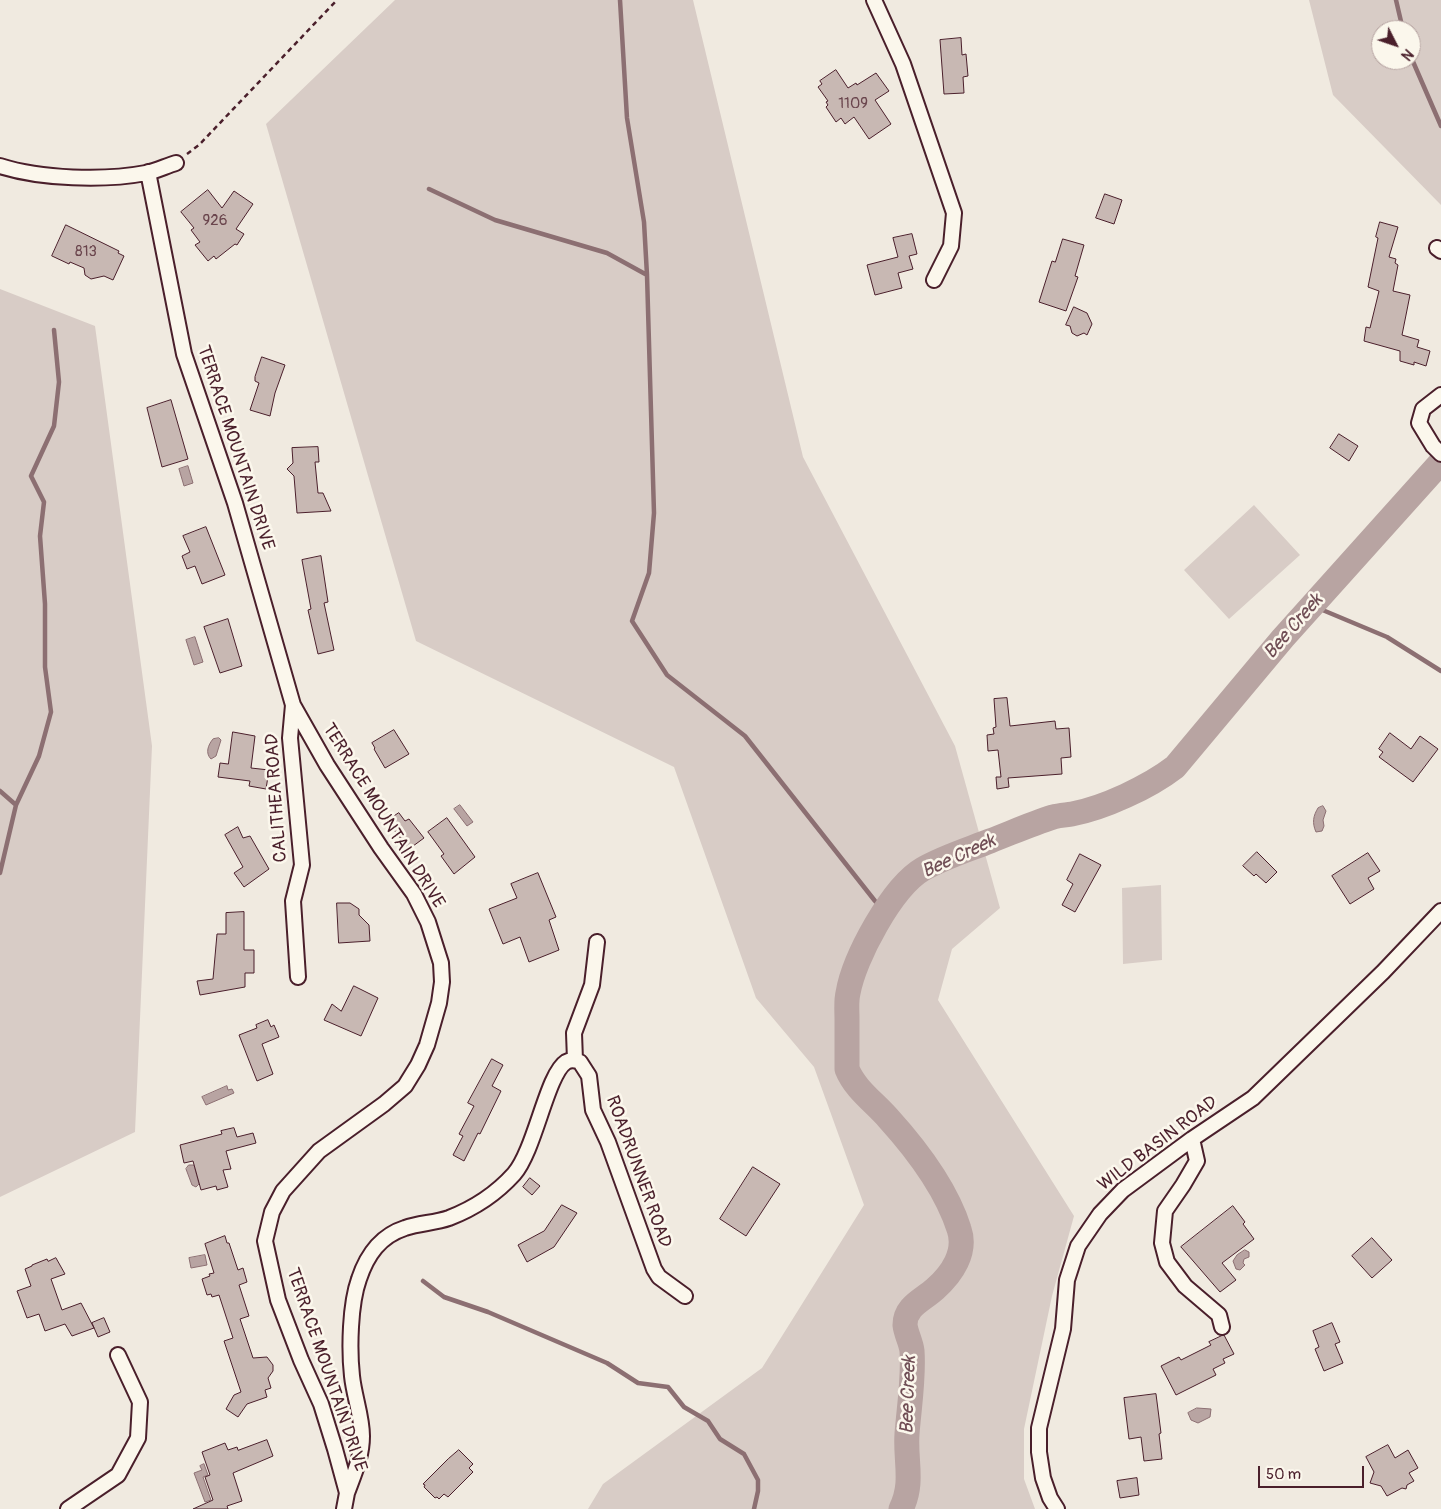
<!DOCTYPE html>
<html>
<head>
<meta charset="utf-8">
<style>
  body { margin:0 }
  #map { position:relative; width:1441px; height:1509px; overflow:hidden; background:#f0eae0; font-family:Pangolin,sans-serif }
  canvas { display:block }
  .north { position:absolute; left:1371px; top:20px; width:50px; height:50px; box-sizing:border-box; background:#fbf7ec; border:1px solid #b4a19f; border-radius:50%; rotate:131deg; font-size:14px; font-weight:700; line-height:20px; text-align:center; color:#4a1f2b }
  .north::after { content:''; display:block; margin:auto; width:18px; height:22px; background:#4a1f2b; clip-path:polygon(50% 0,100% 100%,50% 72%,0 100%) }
  .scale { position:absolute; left:1258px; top:1466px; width:106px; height:22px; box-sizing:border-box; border:2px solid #4a1f2b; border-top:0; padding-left:6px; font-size:15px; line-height:18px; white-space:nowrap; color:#4a1f2b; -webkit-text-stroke:4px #fbf7ec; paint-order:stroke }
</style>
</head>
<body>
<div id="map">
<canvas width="1441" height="1509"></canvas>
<div class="north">N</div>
<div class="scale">50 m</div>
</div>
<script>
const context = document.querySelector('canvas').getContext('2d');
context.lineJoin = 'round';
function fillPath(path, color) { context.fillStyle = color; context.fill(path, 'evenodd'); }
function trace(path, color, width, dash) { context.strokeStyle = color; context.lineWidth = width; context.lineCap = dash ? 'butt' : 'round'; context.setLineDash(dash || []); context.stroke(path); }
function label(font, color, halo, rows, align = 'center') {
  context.font = font + ' Pangolin,sans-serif'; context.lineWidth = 5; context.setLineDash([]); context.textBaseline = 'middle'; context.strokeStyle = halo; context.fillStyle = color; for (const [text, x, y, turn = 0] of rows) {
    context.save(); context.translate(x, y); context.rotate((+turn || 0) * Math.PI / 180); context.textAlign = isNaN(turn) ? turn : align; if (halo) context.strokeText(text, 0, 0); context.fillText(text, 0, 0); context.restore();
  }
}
const green = new Path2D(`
  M395 0H693L803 457 955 746 1000 908 952 949 938 1000 1074 1216 1052 1296 1024 1429V1479L1035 1509H588L603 1484 762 1368 864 1205 814 1067 756 998 674 767 416 641 266 124Z
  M1309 0H1441V205L1333 95ZM1381 30H1411V60H1381Z
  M0 289 95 326 152 746 135 1132 0 1197Z
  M1254 505 1300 555 1229 619 1184 570Z
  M1161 885 1162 960 1123 964 1122 888Z`);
const water = new Path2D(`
  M188 466 193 483 184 486 179 469Z
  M195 637 203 662 194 665 186 640Z
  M219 738 221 740 216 756 211 759C205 753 208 745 213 739Z
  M460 805 473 822 467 826 454 809Z
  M1323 806 1326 811 1323 820 1324 826 1322 831 1316 832C1312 823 1313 816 1318 808Z
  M227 1086 228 1090 232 1089 234 1093 206 1105 202 1097Z
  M189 1165H194L199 1184 196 1187 192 1185 186 1169Z
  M1245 1250 1249 1252V1257L1244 1259 1243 1263 1245 1265 1240 1270 1236 1269 1233 1261 1237 1255Z
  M205 1255 207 1265 191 1268 189 1258Z
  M1197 1408 1211 1409 1210 1417 1198 1423 1191 1420 1188 1413Z
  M204 1464 208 1475 203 1477 211 1500 205 1502 194 1473 202 1470 200 1466Z`);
const stream = new Path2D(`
  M620 0 627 118 644 222 647 275
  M1396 0 1403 30
  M1411 57 1441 126
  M429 189 495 220 607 253 647 275 654 513 649 573 632 621 667 675 745 736 875 901 884 910
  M1313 606 1387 637 1441 671
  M0 791 16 805
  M0 873 16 805 39 756 51 712 45 667V604L40 536 44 502 31 476 54 426 59 382 54 330
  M423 1281 444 1297 488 1312 607 1363 638 1383 668 1387 684 1407 708 1421 720 1439 744 1454 758 1480V1491L754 1509`);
const river = new Path2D(`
  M901 1509C914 1483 905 1461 907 1434 909 1407 914 1378 912 1351 911 1342 906 1334 905 1325 905 1306 923 1300 935 1289 952 1274 967 1252 959 1229 946 1188 917 1150 888 1118 874 1102 855 1089 847 1069 847 1052 847 1036 847 1019 847 1011 846 1001 848 993 854 958 892 887 923 869 944 857 967 850 990 841 1011 833 1031 824 1053 817 1060 815 1066 815 1072 814 1104 808 1149 787 1175 767L1283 638 1441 462`);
const building = new Path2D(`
  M961 38 962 55 966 54 968 76 963 77 964 93 944 94 940 40Z
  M836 70 848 88 856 83 857 85 876 73 889 91 875 100 891 124 869 139 854 117 845 124 841 118 836 122 826 107 828 105 826 102 828 101 818 87 822 84 820 81Z
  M208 190 222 208 234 191 253 204 236 229 244 234 237 245 235 244 216 259 214 256 208 261 195 245 200 242 191 230 194 228 181 212Z
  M1105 194 1122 200 1114 224 1096 218Z
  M1380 222 1398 227 1389 257 1396 259 1395 263 1398 265 1393 291 1410 295 1402 335 1419 340 1417 347 1430 351 1426 366 1414 362V365L1400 361V351L1364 341 1366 327 1370 328 1379 291 1368 287 1378 238 1376 237Z
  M66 225 119 251 118 253 124 256 113 280 104 276 91 279 85 275 84 268 70 262 69 264 52 256Z
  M912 234 917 254 909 256 913 269 898 273 902 288 875 295 867 265 898 257 893 238Z
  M1063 239 1084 245 1075 276 1078 277 1066 311 1039 302 1052 261 1055 262Z
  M1074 307 1087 313 1092 324 1087 335 1084 333 1077 336 1072 333 1070 326 1066 325Z
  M262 357 285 365 275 393 270 416 250 410 259 383 255 381V377Z
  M171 400 188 459 162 467 147 408Z
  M1339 434 1358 446 1349 461 1330 448Z
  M318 447 319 462H315L318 493H323L331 511 297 513 294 476 287 469 293 463 292 448Z
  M206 527 225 575 202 584 195 566 187 569 182 556 190 552 183 536Z
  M321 556 328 602 324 603 334 650 318 654 308 610 311 609 302 560Z
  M228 619 242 666 220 673 204 627Z
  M1007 698 1010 726 1055 721 1056 729 1069 728 1071 757 1061 758 1062 774 1008 778 1009 787 997 789 996 777H1001L998 750 988 751 987 735 994 734 993 728 996 727 994 699Z
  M394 730 409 754 385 768 374 749 375 748 372 743Z
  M233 732 255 736 251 768 269 770 266 789 249 786 250 781 218 777 220 763 228 764Z
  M1390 733 1411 749 1420 736 1438 749 1413 782 1379 757 1383 752 1379 749Z
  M399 813 405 821 409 819 424 838 409 849 387 821Z
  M447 818 475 857 454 874 441 856 444 854 428 832Z
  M238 827 243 838 250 836 269 869 244 887 234 873 243 867 225 835Z
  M1257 852 1277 872 1266 883 1256 874 1254 876 1243 866Z
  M1368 853 1380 871 1368 878 1374 889 1350 904 1332 876Z
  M1080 854 1101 865 1075 912 1062 905 1073 884 1067 880Z
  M538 873 556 917 549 920 559 950 529 962 520 937 503 944 489 909 517 898 511 884Z
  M337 903H350L359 909V915L369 925 370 941 339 943Z
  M244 912V950H254V973H245V987L200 995 197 981 213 979 217 934H226V913Z
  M354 986 378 998 361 1036 324 1020 332 1004 341 1011Z
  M268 1020 271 1027 274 1025 279 1037 262 1044 273 1074 257 1081 239 1035 257 1028 256 1025Z
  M492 1059 503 1065 492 1086 501 1091 480 1134 478 1133 464 1161 453 1155 463 1136 459 1134 474 1106 468 1103Z
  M234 1128 237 1137 253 1133 256 1143 226 1151 231 1169 223 1170 228 1187 217 1190 216 1186 201 1190 193 1161 184 1163 180 1145 222 1134 221 1131Z
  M753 1167 780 1184 746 1236 720 1219Z
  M530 1178 540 1186 532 1195 523 1187Z
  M562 1205 577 1213 554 1247 527 1262 518 1245 544 1231Z
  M1233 1206 1245 1222 1243 1224 1254 1239 1222 1263 1236 1280 1220 1292 1181 1247Z
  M225 1236 227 1243H229L238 1270 243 1268 247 1282 239 1285 249 1316 240 1319 253 1358 267 1357 273 1365V1371L268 1378 271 1388 265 1390 267 1397 247 1404 238 1417 226 1409 234 1395 241 1392 224 1341 233 1338 219 1295 212 1297 211 1294 207 1295 202 1279 210 1276 209 1274 214 1273 205 1244Z
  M1372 1238 1392 1260 1372 1278 1352 1256Z
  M56 1258 65 1274 51 1279 62 1310 81 1303 94 1328 72 1336 65 1324 45 1331 39 1314 27 1318 17 1291 31 1286 25 1269 32 1266V1265L47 1259 48 1261Z
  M104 1318 110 1332 98 1337 92 1323Z
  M1332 1323 1340 1342 1335 1344 1343 1363 1324 1371 1315 1349 1319 1347 1313 1331Z
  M1224 1335 1234 1354 1223 1359 1225 1363 1213 1369 1216 1375 1176 1395 1161 1366 1179 1357 1181 1360 1211 1345 1209 1342Z
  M1156 1394 1161 1433 1159 1434 1162 1459 1144 1461 1141 1437 1129 1439 1124 1398Z
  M267 1440 273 1456 233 1473 242 1501 227 1506 228 1509H193L213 1500 205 1477 210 1475 202 1452 225 1443 228 1450 237 1447 238 1450Z
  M1388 1445 1395 1458 1408 1450 1418 1468 1409 1473 1414 1481 1407 1485 1406 1489 1402 1488 1387 1496 1381 1486 1370 1483 1374 1472 1366 1457Z
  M459 1450 473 1464 469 1468 473 1472 448 1497 444 1494 439 1499 437 1497 435 1498 424 1487 425 1485 423 1484 448 1459Z
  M1137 1478 1139 1495 1120 1498 1117 1481Z`);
const path = new Path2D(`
  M187 154 199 145 337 0`);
const minor = new Path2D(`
  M874 0 903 64 954 213 951 246 934 280
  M0 166C41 179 104 181 146 173 156 171 166 166 176 163
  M148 172 184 354 235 503 293 705 327 765 381 848 414 894 428 922 441 963 442 982 439 1003 427 1045 418 1065 405 1086 384 1104 319 1151 283 1191 272 1212 265 1241 278 1300 301 1360 321 1404 335 1449 347 1493 344 1509
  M1437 248 1441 251
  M1441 395 1423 409 1419 423 1433 446 1441 454
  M293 705 290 738 302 865 293 901 298 977
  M575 1060 574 1033 592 985 597 942
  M1192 1139 1197 1161 1183 1185 1165 1211 1162 1243 1167 1262 1185 1286 1219 1315 1222 1327
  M347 1493C354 1474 362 1457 362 1436 362 1416 354 1396 352 1376 349 1349 350 1304 359 1279 367 1255 380 1236 405 1228 419 1223 435 1223 449 1218 475 1208 496 1194 514 1174 535 1150 547 1074 566 1062 571 1059 575 1060 580 1062L589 1076 593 1110 608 1142 654 1269 659 1277 685 1296
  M68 1509 118 1475 138 1438 140 1402 118 1355
  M1057 1509 1050 1498 1043 1478 1039 1452V1428L1063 1329 1067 1280 1078 1246 1100 1214 1123 1190 1192 1139 1253 1098 1383 972 1441 911`);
const numberNames = [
  ["1109",853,104],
  ["926",215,221],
  ["813",86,252]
];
const streetNames = [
  ["TERRACE MOUNTAIN DRIVE",235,448,72],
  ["CALITHEA ROAD",277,798,-94],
  ["TERRACE MOUNTAIN DRIVE",383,816,58],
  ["WILD BASIN ROAD",1158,1144,-37],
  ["ROADRUNNER ROAD",638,1172,70],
  ["TERRACE MOUNTAIN DRIVE",326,1370,71]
];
const waterNames = [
  ["Bee Creek",1294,627,-49],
  ["Bee Creek",959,857,-25],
  ["Bee Creek",909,1395,-88]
];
fillPath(green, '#d8ccc6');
fillPath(water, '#b8a4a2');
trace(water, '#8c6f72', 1);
trace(stream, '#8c6f72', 4.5);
trace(river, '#b8a4a2', 25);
fillPath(building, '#c8b8b3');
trace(building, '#4a1f2b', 1);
trace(minor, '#4a1f2b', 18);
trace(path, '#4a1f2b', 2.5, [5, 4]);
trace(minor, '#fbf7ec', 14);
label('15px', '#6a454d', null, numberNames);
label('18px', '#4a1f2b', '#fbf7ec', streetNames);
label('italic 19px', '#704e55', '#fbf7ec', waterNames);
</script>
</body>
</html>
